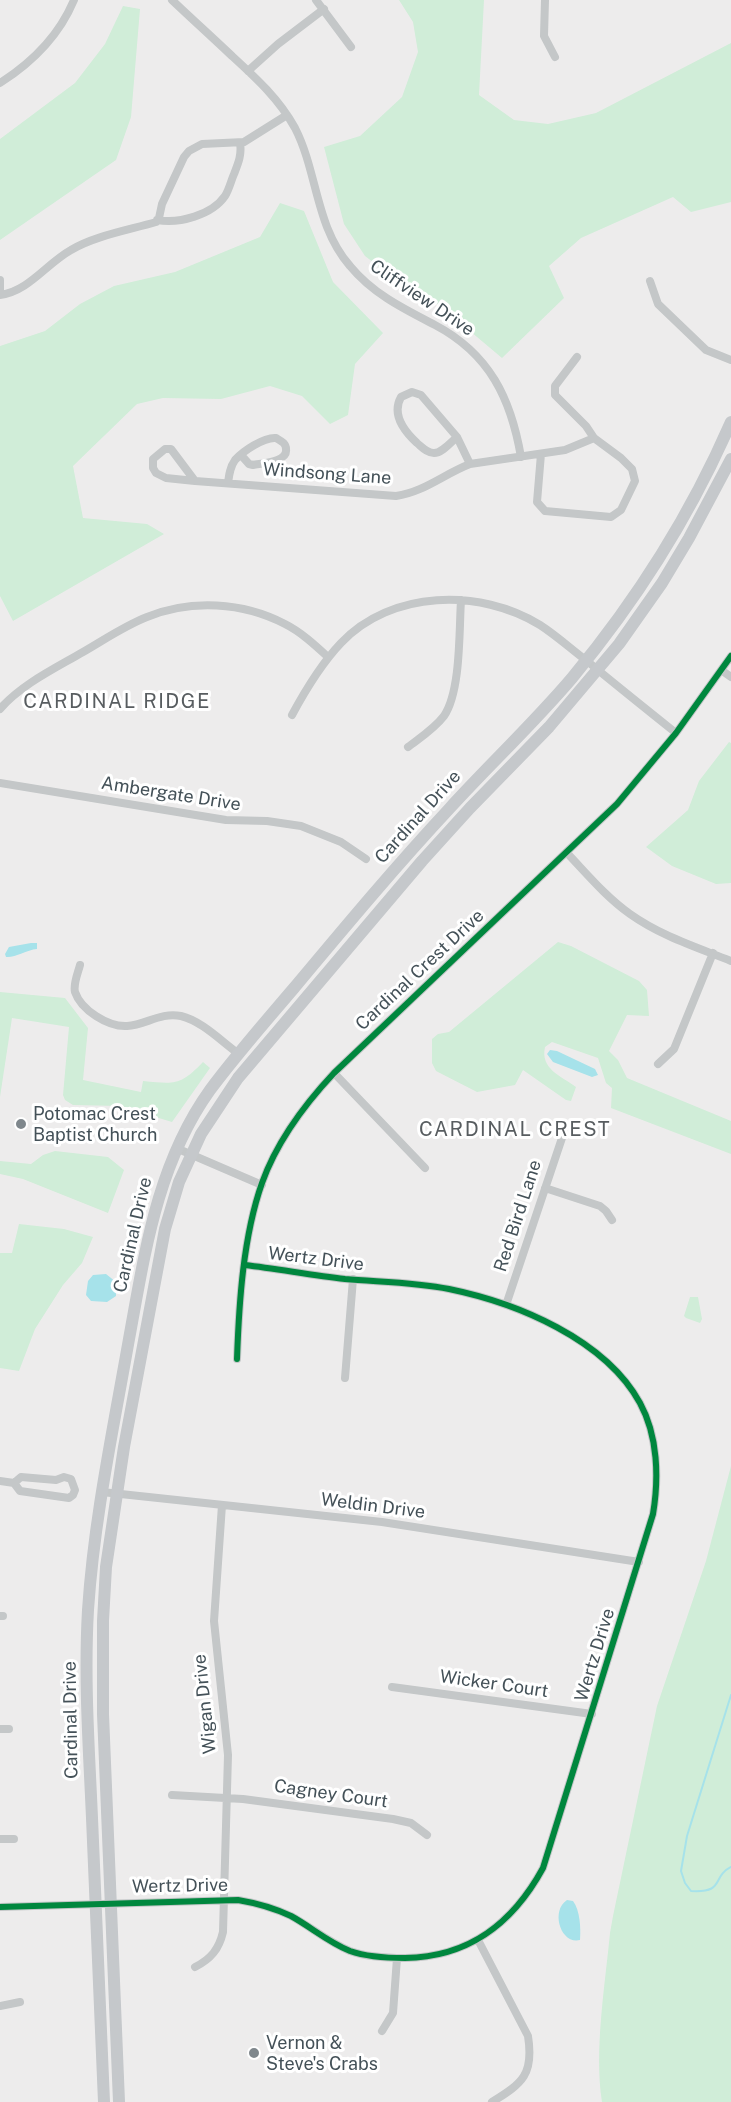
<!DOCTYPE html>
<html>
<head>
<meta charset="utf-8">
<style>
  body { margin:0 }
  canvas { display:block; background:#edecec }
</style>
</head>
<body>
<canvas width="731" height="2102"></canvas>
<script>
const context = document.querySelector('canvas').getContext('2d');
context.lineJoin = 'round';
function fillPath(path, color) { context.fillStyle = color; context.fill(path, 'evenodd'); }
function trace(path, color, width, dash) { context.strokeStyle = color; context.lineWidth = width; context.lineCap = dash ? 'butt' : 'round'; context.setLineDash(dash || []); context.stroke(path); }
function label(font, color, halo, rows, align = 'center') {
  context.font = font + ' "Public Sans",sans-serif'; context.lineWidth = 6; context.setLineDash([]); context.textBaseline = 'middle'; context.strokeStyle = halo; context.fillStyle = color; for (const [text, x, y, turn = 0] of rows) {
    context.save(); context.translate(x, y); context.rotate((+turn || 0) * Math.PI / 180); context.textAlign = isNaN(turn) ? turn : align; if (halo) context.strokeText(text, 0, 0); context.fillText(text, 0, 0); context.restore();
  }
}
const green = new Path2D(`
  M399 0H484L479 95 514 120 548 124 596 113 731 43V202L691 212 673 197 581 238 549 266 564 298 502 358 439 305 403 285 365 256 344 224 324 147 360 136 402 97 418 52 413 22Z
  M123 6 140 9 131 117 116 160 0 240V139L75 83 105 44Z
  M280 203 304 211 333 282 383 333 355 364 348 415 330 424 302 396 270 386 221 399 163 398 137 404 73 466 83 518 147 524 164 534 13 621 0 596V346L45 331 80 304 114 286 175 272 260 237Z
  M729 742 731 743V883L716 884 672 866 646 847 688 810 699 781Z
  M558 942 571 946 639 981 647 990 649 1016 627 1015 609 1051 618 1060 627 1078 731 1121V1154L611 1108 612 1088 606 1083 598 1058 552 1042 545 1047C540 1069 561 1076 576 1087L571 1101 566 1100 523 1070 515 1085 477 1092 436 1071 432 1063V1039L438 1034 449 1032Z
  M0 992 65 998 88 1028 83 1080 141 1092 143 1081C175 1084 180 1086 203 1062L210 1068 172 1122 119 1106 73 1105 65 1100 63 1095 69 1027 12 1018 0 1097Z
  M55 1151 108 1157 124 1170 108 1213 23 1179 0 1174V1161L31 1164 43 1155Z
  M19 1224 64 1229 93 1237 82 1263 63 1285 35 1329 19 1371 0 1368V1253H12Z
  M690 1297H698L702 1319 700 1323 686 1318 684 1316Z
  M731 1466V2102H602C594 2050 605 1986 610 1933L613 1916 657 1706 706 1561Z`);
const water = new Path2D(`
  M31 943H37V949C26 950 15 958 6 957L5 954 9 947Z
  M550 1050 557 1051 595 1069 598 1075 592 1077 553 1062 547 1054Z
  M106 1274 116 1282V1296L107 1302 91 1301 86 1295 88 1281 93 1275Z
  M567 1900 573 1901C580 1910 581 1928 580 1940 561 1945 550 1911 567 1900Z`);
const stream = new Path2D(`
  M731 1695 687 1836 681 1871 685 1883 691 1891C726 1893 711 1877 731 1867`);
const street = new Path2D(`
  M172 0C192 19 212 37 232 56 256 78 279 99 295 128 318 173 315 226 350 266 373 294 404 309 435 325 490 354 511 399 521 457
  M316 0 351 47
  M545 0 544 36 555 57
  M248 71 278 44 324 9
  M0 83C33 62 59 36 74 0
  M157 220C179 224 212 215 225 196 229 190 231 181 234 174 238 164 242 155 240 143
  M0 280V290
  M650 281 658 304 706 350 731 360
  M0 295C29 291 46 264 71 250 94 236 129 230 156 222L159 218 162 204 184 157 189 151 202 144 244 142 287 115
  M457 437C451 442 442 453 434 453 427 453 422 447 417 443 405 432 391 415 401 397L412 392 421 395 457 437 470 464
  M541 454 537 502 545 511 611 517 621 510 635 481 632 469 621 458 594 438 586 426 555 395V386L577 357
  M195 481 166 478 156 473 153 468V459L165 449H171L195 481 396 496C424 492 444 474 470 464L565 450 594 438
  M228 483C229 475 230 467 235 460 243 451 264 437 276 438 281 441 286 443 286 449 288 462 263 463 253 465L249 464 241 455
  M721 670 731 677
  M0 709C22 684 54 669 83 652 104 640 124 626 147 617 191 599 243 602 285 624 301 632 315 645 328 657
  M292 715C306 689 321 664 341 643 391 590 480 588 540 625 557 636 571 649 587 661 616 685 646 709 676 733
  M408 747C421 737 434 729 444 716 461 691 459 631 461 600
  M0 783 226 820 267 821 301 826 341 842 366 859
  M567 853C587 874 606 897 630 914 661 936 696 947 731 961
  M80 965C78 973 73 984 75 992 81 1010 108 1027 127 1026 146 1025 160 1012 181 1016 202 1021 222 1042 239 1054
  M658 1064 674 1049 713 953
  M334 1073 425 1168
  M176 1148 262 1185
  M545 1188 600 1206 606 1211 612 1220
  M506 1305 562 1138
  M237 1359C239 1303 243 1237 262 1183 277 1141 304 1105 334 1073L617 804 676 733 731 656
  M345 1378 353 1279
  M0 1481 14 1483 20 1491 69 1498 73 1495 75 1490 71 1479 64 1477 56 1480 21 1477 14 1483
  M102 1492 382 1522 639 1562
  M0 1616H3
  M392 1687 592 1714
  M0 1729H9
  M172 1795 243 1799 393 1819 411 1823 427 1835
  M0 1839H14
  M0 1907 238 1900C256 1903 274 1908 291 1916 311 1927 328 1942 350 1951 367 1957 386 1958 405 1958 470 1957 513 1923 543 1868L653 1514C659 1478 658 1436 640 1403 605 1339 517 1303 449 1289 415 1282 379 1282 345 1279 311 1275 278 1269 245 1265
  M478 1940 528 2036C534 2074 523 2083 492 2102
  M195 1967C211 1959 219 1949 223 1932L228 1755 214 1621 222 1505
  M0 2006 20 2002
  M382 2031 393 2013 397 1958`);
const secondary = new Path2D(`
  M104 2102C100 2007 96 1913 92 1818 89 1749 84 1680 88 1610 94 1519 113 1430 129 1339 145 1252 157 1164 210 1090 236 1055 266 1021 294 988 345 927 395 867 449 809 489 765 533 724 572 678 636 601 691 514 731 422
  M119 2102 103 1714V1621L106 1567 124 1447 165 1229 179 1182 201 1134 238 1078 422 861 470 808 549 727 619 644 662 583 689 538 731 459`);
const cycleway = new Path2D(`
  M237 1359C239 1303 243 1237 262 1183 277 1141 304 1105 334 1073L617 804 676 733 731 656
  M0 1907 238 1900C256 1903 274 1908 291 1916 311 1927 328 1942 350 1951 367 1957 386 1958 405 1958 470 1957 513 1923 543 1868L653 1514C659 1478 658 1436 640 1403 605 1339 517 1303 449 1289 415 1282 379 1282 345 1279 311 1275 278 1269 245 1265`);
const markers = [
  [21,1124,6,"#7f878c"],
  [254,2053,6,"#7f878c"]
];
const streetNames = [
  ["Cliffview Drive",422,298,34],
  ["Windsong Lane",327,474,4],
  ["Ambergate Drive",171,794,9],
  ["Cardinal Drive",418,817,-48],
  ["Cardinal Crest Drive",420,970,-43],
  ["Red Bird Lane",518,1216,-72],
  ["Cardinal Drive",133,1235,-77],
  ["Wertz Drive",316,1259,7],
  ["Weldin Drive",373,1506,7],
  ["Wertz Drive",595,1655,-73],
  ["Wicker Court",494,1684,8],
  ["Wigan Drive",205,1704,-96],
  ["Cardinal Drive",71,1720,-91],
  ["Cagney Court",331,1794,8],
  ["Wertz Drive",180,1886,-1]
];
const poiNames = [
  ["Potomac Crest",33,1114],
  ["Baptist Church",33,1135],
  ["Vernon &",266,2043],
  ["Steve's Crabs",266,2064]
];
const neighbourhoodNames = [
  ["CARDINAL RIDGE",117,702],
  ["CARDINAL CREST",515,1130]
];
fillPath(green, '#d0edd8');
fillPath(water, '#a6e2ea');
trace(stream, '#a6e2ea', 2);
trace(street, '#c4c7c8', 8);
trace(secondary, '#c5c8cb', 12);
trace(cycleway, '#00873e', 6);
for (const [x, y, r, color] of markers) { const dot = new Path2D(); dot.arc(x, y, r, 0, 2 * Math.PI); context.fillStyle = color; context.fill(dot); trace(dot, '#fff', 2); }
label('18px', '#445158', '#fff', streetNames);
label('18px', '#445158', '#fff', poiNames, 'left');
context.letterSpacing = '1.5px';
label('20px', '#585d60', '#fff', neighbourhoodNames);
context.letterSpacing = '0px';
</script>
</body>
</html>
